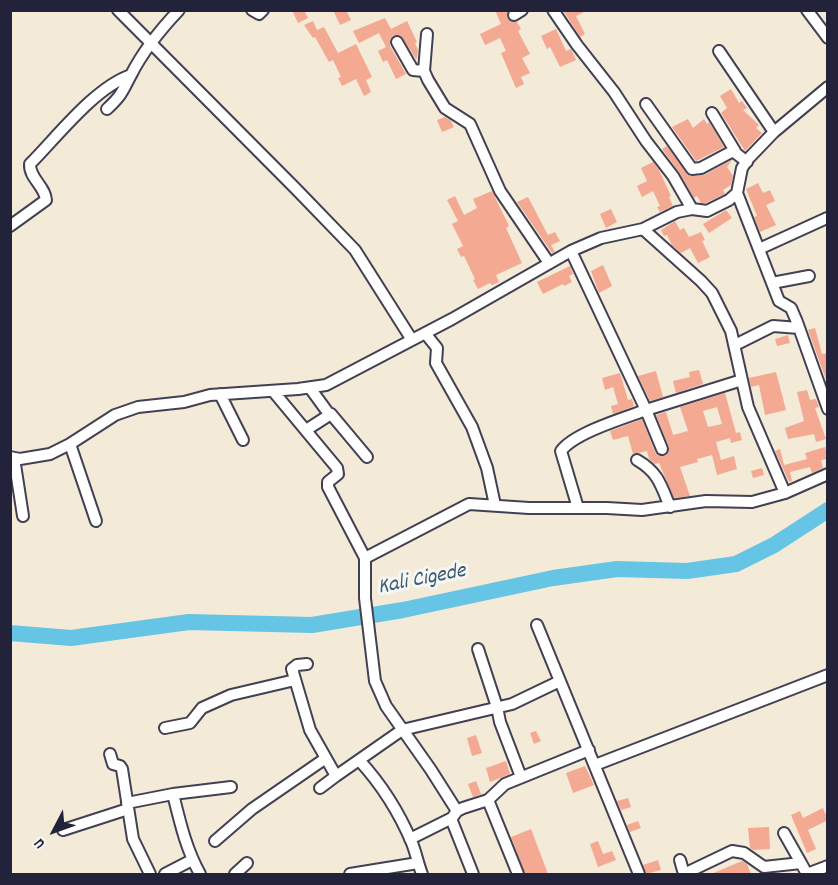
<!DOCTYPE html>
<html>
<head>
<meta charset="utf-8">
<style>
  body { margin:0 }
  #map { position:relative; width:838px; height:885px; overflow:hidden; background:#f4ead8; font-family:Dekko,sans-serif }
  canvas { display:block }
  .frame { position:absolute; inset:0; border:12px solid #22223b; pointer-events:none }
  .north { position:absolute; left:24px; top:801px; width:60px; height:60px; -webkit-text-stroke:4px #f6f6f2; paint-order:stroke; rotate:229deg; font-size:16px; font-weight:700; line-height:24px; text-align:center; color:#22223b }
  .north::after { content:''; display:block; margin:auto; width:21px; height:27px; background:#22223b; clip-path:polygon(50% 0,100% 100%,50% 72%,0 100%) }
</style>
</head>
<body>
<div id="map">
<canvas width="838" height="885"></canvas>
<div class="frame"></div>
<div class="north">U</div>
</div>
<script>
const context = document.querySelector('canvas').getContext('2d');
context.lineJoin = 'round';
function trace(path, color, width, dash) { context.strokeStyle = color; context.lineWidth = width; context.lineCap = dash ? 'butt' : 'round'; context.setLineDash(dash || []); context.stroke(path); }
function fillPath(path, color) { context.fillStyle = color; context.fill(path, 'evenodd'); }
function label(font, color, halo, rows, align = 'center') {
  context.font = font + ' Dekko,sans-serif'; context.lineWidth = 6; context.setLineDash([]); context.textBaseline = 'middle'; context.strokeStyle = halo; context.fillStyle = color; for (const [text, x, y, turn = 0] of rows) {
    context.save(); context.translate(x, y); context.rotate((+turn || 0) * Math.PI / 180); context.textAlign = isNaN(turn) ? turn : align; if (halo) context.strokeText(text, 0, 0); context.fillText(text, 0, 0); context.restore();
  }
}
const river = new Path2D(`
  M10 633 71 638 189 622 312 625 403 610 553 578 617 569 687 571 736 564 774 545 828 510`);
const building = new Path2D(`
  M292 10H304L308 18 298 23Z
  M333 10H346L351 20 340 25Z
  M495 10H508L507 15 508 19 514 22H517L521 29 518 31 530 54 522 58 530 73 521 77 524 84 516 88 501 53 506 51 500 38 485 45 480 34 501 24Z
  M563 10H588L576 16 585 34 580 37Z
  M385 18 391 29 407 21 417 42 415 43 418 50 417 58 416 59 401 36 394 35 390 39V46L406 74 396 79 387 60 383 62 378 51 386 47 379 33 359 43 353 31Z
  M313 21 317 30 324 27 338 53 356 44 372 77 366 80 371 92 364 96 356 79 342 86 338 78 341 77 333 60 329 62 315 37 313 38 304 25Z
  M556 29 566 51 571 49 576 60 560 67 550 47 547 49 541 36Z
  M731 89 739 103 742 101 747 108 743 110 759 125 756 128 762 133 745 151 721 113 727 108 720 96Z
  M445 117 451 121 454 127 442 132 437 120Z
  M688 119 693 128 704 119 707 124 709 122 724 147 696 161 672 127Z
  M667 146 690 176 704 175 732 160 727 167 733 176 731 185 723 190 725 194 706 203H701L697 196 694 198 679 172 662 149Z
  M653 162 659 170 671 196 669 197 673 206 660 212 657 207 660 206 653 191 642 197 637 186 647 181 641 168Z
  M758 183 763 193 770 190 775 201 766 205 776 225 760 232 754 217 757 216 746 189Z
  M492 191 509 226 506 228 522 263 496 275 499 282 492 285 490 283 478 289 473 280 475 279 464 256 461 257 457 249 463 246 452 224 458 221 447 200 455 196 464 215 477 208 473 199Z
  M528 197 548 235 555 232 560 241 551 245 555 252 552 253 517 202Z
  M611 209 617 222 606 228 600 214Z
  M726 210 732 218 709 233 703 224Z
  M675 221 680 230 684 228 689 237 701 232 705 240 702 241 710 257 698 263 690 248 681 253 672 245 667 235 664 236 661 230Z
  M603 265 612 286 599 293 591 271Z
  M570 266 573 274 569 276 572 282 564 286 563 284 543 294 537 282Z
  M815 328 822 354 828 353V385L808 330Z
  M788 335 790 343 777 346 775 339Z
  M699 370 703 384 676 393 673 381 690 377 689 372Z
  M656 371 663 397 650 401 638 376Z
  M776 372 786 410 765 415 759 385 751 387 749 378Z
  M620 373 628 400 632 399 634 406 613 414 611 406 618 404 613 387 605 390 602 378Z
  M807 390 810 400 816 399 819 407 815 408 826 439 816 442 814 434 788 439 785 428 804 421 797 392Z
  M725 393 736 433 740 432 742 440 731 443 730 438 716 442 721 460 734 456 737 469 717 475 712 455 697 459 698 462 680 467 690 496 674 498 659 463 655 464 649 459 647 451 633 454 628 436 613 440 610 431 642 419 655 452 660 456H665L669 451V447L656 415 666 412 673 435 688 431 680 407ZM717 407 722 424 708 427 703 411Z
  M825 447 828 459 821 460 823 468 812 473 810 467 790 472 792 481 789 482 775 451 780 449 784 465 807 459 805 453Z
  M762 468 764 475 753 478 751 471Z
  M536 731 541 741 534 744 530 733Z
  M476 735 482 753 472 756 467 738Z
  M506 761 510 774 490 782 486 768Z
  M585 766 594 785 573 793 566 773Z
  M476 781 481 794 473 797 468 784Z
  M628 798 631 807 621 810 617 801Z
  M823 808 828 820 808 830 816 849 807 853 791 815 800 811 803 818Z
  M638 821 641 828 630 832 627 825Z
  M769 827 770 849 753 850 750 848 748 828Z
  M531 829 548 874H525L511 837Z
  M598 841 603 854 612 851 616 860 598 867 590 844Z
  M658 860 661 870 646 874 643 865Z
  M742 861 747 864 751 874H711Z`);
const street = new Path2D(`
  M118 10 296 189 355 250 412 340
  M252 10 259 14 263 10
  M553 10 577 45 614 92 646 141 673 176 692 209
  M807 10 828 38
  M514 15 522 10
  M427 34 424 71 428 80 445 108 470 124 500 191 549 263
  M397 42 413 70 424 71
  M719 51 774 132
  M646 104 692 169 701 168 733 151 747 162
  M107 109C122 95 122 92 131 75 143 51 161 29 179 10
  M712 113 735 151
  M737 193 779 301 791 308 797 322 828 409
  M10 226 46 200C45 186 29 178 30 164 57 137 94 88 131 75
  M643 229 701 281 712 293 731 331 748 407 785 493
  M759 249 827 218
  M571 251 646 410 742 380
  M772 283 809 276
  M425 333 437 348 436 363 472 427 487 468 495 505
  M735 345 773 326 799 328
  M310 388 329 414
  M273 391 337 468 338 474 328 482V487L365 558V598L375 681 386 706 431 770 457 811
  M220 394 243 440
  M306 430 331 414 367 457
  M70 444 96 521
  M10 457 20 459 50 454 70 444 115 415 138 407 184 402 210 395 298 389 326 385 452 319 571 251 601 238 643 229 677 212 692 209 707 211 729 200 737 193 742 168 749 158 774 132 828 87
  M14 458 23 516
  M637 460C658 472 661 485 670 507
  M578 508 561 451C574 433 624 418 646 410L662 449
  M365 558 469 504 529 508H607L642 510 706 501 752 502 785 493 828 474
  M537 625 639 874
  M478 649 497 707 500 722 521 777
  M307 664 297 665 292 669 310 730 336 776 402 730 512 704 560 681
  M165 728 190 723 202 708 231 695 295 680
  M110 754 113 764 120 766 122 769 133 839 150 874
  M359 760C382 785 399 812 412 843 416 853 418 864 422 874
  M595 765 828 675
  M320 788 336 776
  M173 794C180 822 186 849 200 874
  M488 800 518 874
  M127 803 173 794 231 787
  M63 830 128 809
  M784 833 801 863
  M410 839 452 818
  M215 841 252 809 326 758
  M680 860 684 874
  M165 874 192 860
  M235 874 247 863
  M350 874 418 863
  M473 874 452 821V818L457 811 463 808 488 800 505 784 589 750
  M684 874 732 851 744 853 764 867 801 863 807 874
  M807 874 828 866`);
const waterNames = [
  ["Kali Cigede",422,581,-11]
];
trace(river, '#66c4e4', 16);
fillPath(building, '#f3a992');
trace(street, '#424053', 14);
trace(street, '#fff', 10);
label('italic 22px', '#3a5b76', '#f6f6f2', waterNames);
</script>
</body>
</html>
